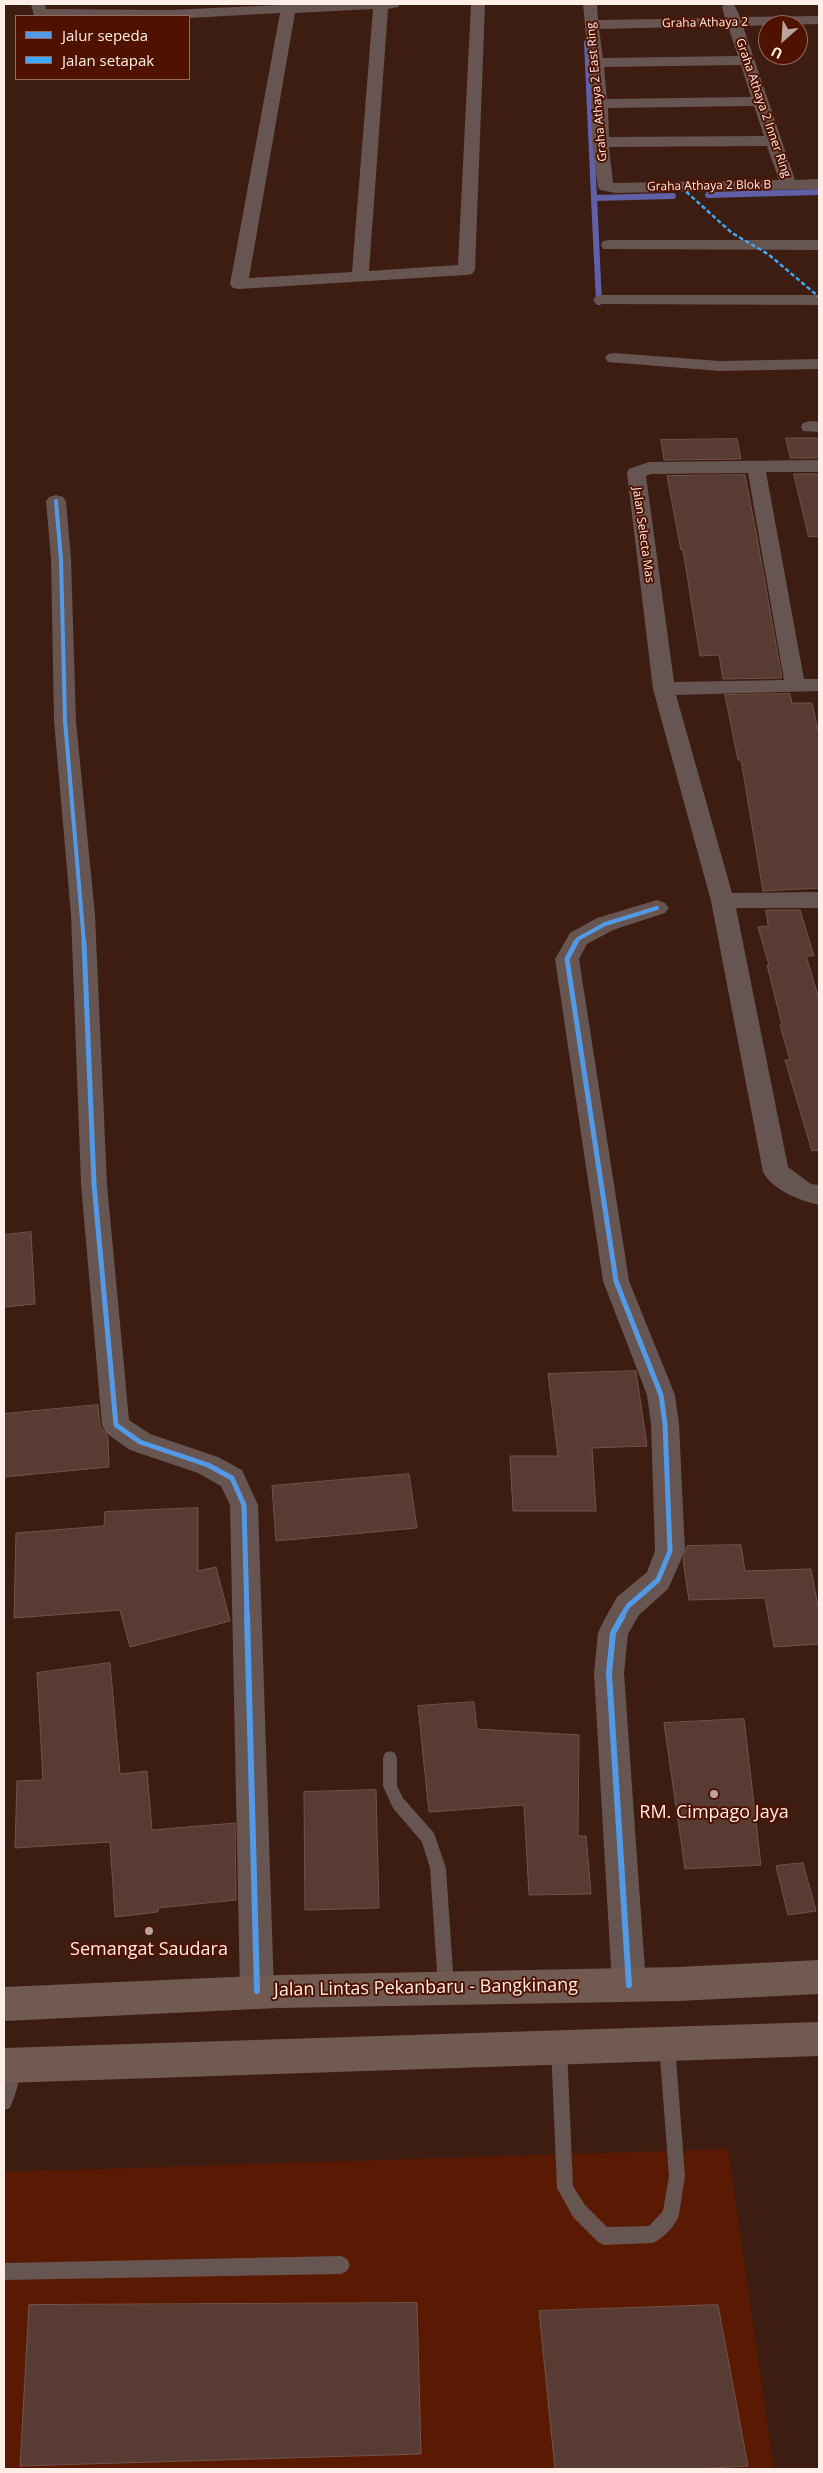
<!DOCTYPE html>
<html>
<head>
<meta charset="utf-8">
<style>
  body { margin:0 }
  #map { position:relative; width:823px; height:2473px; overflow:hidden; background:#3d1c12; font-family:"Open Sans",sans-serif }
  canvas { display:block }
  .frame { position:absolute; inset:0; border:5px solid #feeee8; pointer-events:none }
  .legend { position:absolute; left:15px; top:15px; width:175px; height:65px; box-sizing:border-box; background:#4f1200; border:1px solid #956a5d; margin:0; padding:6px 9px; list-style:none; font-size:15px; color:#feeee8 }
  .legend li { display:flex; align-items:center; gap:10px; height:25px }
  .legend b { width:25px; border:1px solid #956a5d }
  .north { position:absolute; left:758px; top:15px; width:50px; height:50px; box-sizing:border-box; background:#4f1200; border:1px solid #956a5d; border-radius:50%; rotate:206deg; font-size:14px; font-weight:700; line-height:20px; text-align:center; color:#feeee8 }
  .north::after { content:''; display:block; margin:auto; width:18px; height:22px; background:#baa49d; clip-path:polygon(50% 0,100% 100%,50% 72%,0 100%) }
</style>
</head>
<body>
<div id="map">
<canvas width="823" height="2473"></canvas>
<div class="frame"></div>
<ul class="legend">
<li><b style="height:6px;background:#5399e6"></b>Jalur sepeda</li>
<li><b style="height:6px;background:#3fa9f5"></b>Jalan setapak</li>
</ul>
<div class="north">U</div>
</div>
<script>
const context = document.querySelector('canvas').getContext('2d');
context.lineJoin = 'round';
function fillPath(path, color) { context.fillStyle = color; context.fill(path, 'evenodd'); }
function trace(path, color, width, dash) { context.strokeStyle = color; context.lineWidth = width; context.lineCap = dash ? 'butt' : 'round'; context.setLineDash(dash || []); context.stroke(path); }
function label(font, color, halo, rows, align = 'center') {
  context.font = font + ' "Open Sans",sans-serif'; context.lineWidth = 4; context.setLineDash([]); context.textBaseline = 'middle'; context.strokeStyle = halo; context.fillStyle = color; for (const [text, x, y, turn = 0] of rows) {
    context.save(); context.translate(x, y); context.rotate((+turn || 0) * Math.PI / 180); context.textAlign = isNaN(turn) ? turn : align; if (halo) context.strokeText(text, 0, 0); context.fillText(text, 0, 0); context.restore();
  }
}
const built = new Path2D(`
  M728 2149 774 2469H4V2172Z`);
const stream = new Path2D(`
  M587 43 594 198 673 196
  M708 195 819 192
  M594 198 599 302`);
const building = new Path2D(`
  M786 438H819V458H791Z
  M737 439 741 459 664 460 661 440Z
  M794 474H819V536L809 537Z
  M745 475 756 532 782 678 723 679 719 655 700 656 683 550H681L667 476Z
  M790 694 792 703H812L819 735V888L763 891 741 760H738L725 695Z
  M766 910H800L814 956H806L819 999V1150L812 1151 785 1060H790L780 1025H782L767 965H769L758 927 768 926Z
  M31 1232 35 1304 4 1307V1235Z
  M636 1371 647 1446 592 1448 596 1511H513L510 1456H558L548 1374Z
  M98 1405 100 1426 108 1437 109 1467 4 1477V1414Z
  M409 1474 417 1528 276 1541 272 1486Z
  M198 1508V1571L216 1567 230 1621 130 1647 120 1610 14 1618 16 1533 104 1526 105 1512Z
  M741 1545 745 1571 811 1569 819 1612V1644L774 1647 765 1598 689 1600 683 1560 687 1546Z
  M110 1663 120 1774 147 1771 152 1830 235 1823 236 1900 158 1908V1912L115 1917 110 1842 15 1848 17 1781 43 1780 37 1673Z
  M474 1702 477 1729 579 1735 578 1836H586L591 1894 529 1895 524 1805 429 1812 418 1706Z
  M744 1719 761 1865 685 1869 664 1723Z
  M376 1790 379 1908 305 1910 304 1792Z
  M803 1863 816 1911 788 1915 776 1866Z
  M417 2303 421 2454 20 2466 29 2305Z
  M718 2305 748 2466 692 2469H555L539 2311Z`);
const service = new Path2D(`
  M390 1751 395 1753 397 1758V1786L403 1798 434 1833 446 1868 454 1987 452 1992 446 1995 440 1992 438 1987 430 1868 422 1842 393 1808 383 1786V1758L385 1753Z
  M667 2036 673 2038 675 2044 685 2176 679 2215C675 2226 664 2238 653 2243L604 2245 598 2242 573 2217 557 2188 551 2048 553 2042 559 2040 565 2042 567 2048 573 2186 585 2205 607 2227 649 2226 663 2211 669 2176 659 2044 661 2038Z
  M12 2060 18 2062C23 2074 15 2096 10 2108L4 2110V2068L6 2062Z
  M341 2256 347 2259 350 2265 347 2271 341 2274 4 2280V2263Z`);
const minor = new Path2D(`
  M31 4H45L46 9 170 10 301 4H400L398 7 388 9 369 271 458 265 471 4H485L475 270 472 274 466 275 239 289 233 288 230 284 280 13 189 18 34 16ZM373 9 352 272 249 278 295 13Z
  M583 4H597L598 20 725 18 722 7 725 4H734L740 17 819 16V24L743 26 795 180 819 179V189L616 193 600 190 598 187 592 142 591 89ZM728 26 738 56 603 58 599 29ZM741 65 751 97 607 99 604 67ZM754 106 764 136 609 137 608 108ZM767 146 779 180 613 183 609 147Z
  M609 240H819V250L603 249 601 245 603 241Z
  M602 295H819V305L596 304 593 300 596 296Z
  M614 353 720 361 819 359V369L720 371 608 362 605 358 608 354Z
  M810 421 819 422V432L803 431 801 427 803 423Z
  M819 460V472H766L804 679H819V691L676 695 732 893 819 892V908H736L788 1167 811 1184 819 1185V1205C799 1200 774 1191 763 1172L711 901 653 689 627 473 629 469 649 462ZM748 473 784 680 674 682 646 476 651 474Z
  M56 495 63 497 66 501 71 559 76 721 95 915 107 1184 129 1420 150 1434 218 1457 242 1470 258 1505 274 1991 269 2002 257 2007 245 2002 240 1991 230 1505 221 1486 198 1473 130 1450 106 1433 102 1425 81 1184 71 915 54 721 51 559 46 501 49 497Z
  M657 900 665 903 669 908 665 913 613 930 587 944 579 959 629 1281 675 1395 679 1424 685 1551 668 1589 639 1615 628 1634 624 1673 646 1985 641 1996 629 2001 617 1996 612 1985 594 1673 598 1633 602 1624 617 1597 647 1572 655 1551 651 1424 647 1395 603 1281 555 959 570 933 597 918Z`);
const trunk = new Path2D(`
  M819 1960V1994L678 2001 278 2008 4 2021V1987L278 1975 678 1967Z
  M819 2022V2056L4 2083V2048Z`);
const quiet = new Path2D(`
  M681 187 732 233 768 254 819 297`);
const cyclewayFar2 = new Path2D(`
  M56 501 61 559 65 721 84 943
  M576 943 578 939 605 924 657 908`);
const cyclewayFar1 = new Path2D(`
  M84 942 94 1184 116 1425 140 1442 208 1465 232 1478 244 1505 247 1616
  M576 942 567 959 616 1281 661 1395 665 1424 670 1551 658 1580 628 1606 622 1616`);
const cycleway = new Path2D(`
  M247 1615 257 1991
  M623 1615 613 1633 609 1673 629 1985`);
const markers = [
  [714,1794,5,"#baa49d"],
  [149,1931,5,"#baa49d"]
];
const farStreetnames = [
  ["Graha Athaya 2",705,23,-1],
  ["Graha Athaya 2 East Ring",597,92,-95],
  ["Graha Athaya 2 Inner Ring",763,108,71],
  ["Graha Athaya 2 Blok B",709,186,-1],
  ["Jalan Selecta Mas",643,535,82]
];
const nearPoinames = [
  ["RM. Cimpago Jaya",714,1813],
  ["Semangat Saudara",149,1950]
];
const nearStreetnames = [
  ["Jalan Lintas Pekanbaru - Bangkinang",426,1988,-1]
];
fillPath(built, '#591902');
trace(stream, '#5f60a7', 6);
fillPath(building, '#583c34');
trace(building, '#70544b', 1);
fillPath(service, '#665550');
fillPath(minor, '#665550');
fillPath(trunk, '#715a51');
trace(quiet, '#3fa9f5', 2.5, [4.5, 2.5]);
trace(cyclewayFar2, '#5399e6', 4);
trace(cyclewayFar1, '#5399e6', 5);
trace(cycleway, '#5399e6', 6);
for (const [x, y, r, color] of markers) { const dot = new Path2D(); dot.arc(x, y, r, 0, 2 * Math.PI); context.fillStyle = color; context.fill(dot); trace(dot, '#4f1200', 2); }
label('12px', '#feeee8', '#4f1200', farStreetnames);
label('18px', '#feeee8', '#4f1200', nearPoinames);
label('18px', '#feeee8', '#4f1200', nearStreetnames);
</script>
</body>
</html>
